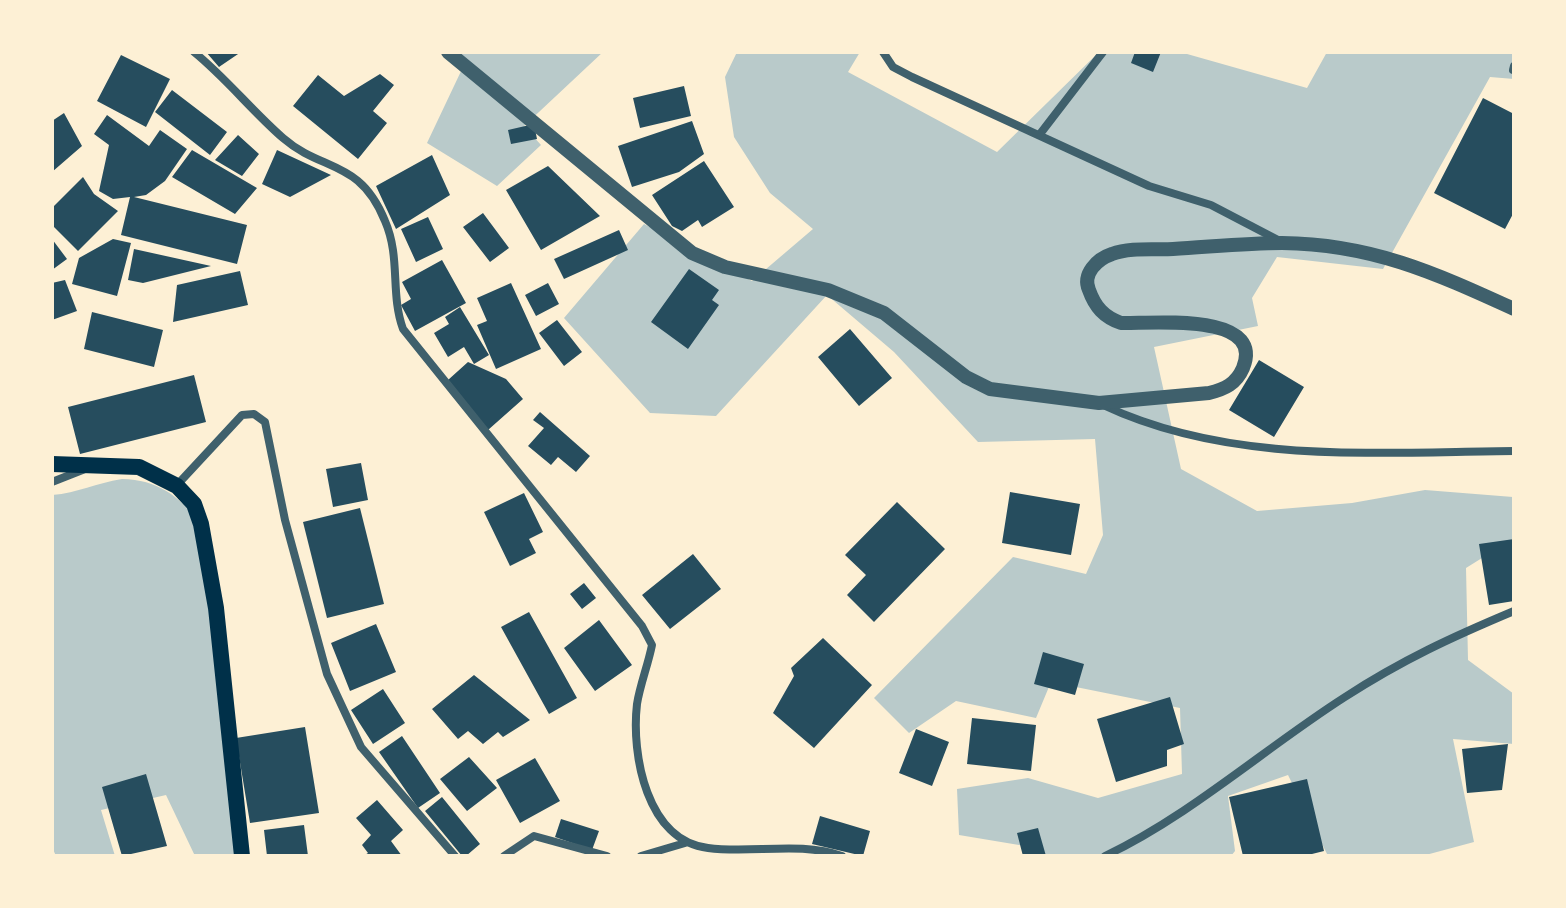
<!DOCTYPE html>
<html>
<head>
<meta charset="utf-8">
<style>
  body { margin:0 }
  #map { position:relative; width:1566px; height:908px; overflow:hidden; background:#fdf0d5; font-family:"PT Sans",sans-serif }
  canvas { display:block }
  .frame { position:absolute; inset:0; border:54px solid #fdf0d5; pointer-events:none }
</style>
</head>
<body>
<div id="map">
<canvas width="1566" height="908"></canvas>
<div class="frame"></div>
</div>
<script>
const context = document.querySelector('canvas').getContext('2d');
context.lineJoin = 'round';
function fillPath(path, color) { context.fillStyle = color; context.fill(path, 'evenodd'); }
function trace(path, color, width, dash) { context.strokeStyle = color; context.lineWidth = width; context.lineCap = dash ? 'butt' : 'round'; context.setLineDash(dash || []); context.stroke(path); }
const green = new Path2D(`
  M447 52H603L524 126 541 145 497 186 427 143 463 67Z
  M737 52H860L848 72 997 152 1099 52H1180L1307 88 1327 52H1514V79L1490 77 1383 269 1277 257 1252 298 1258 326 1154 347 1181 469 1257 511 1352 503 1425 490 1513 497 1514 538 1466 568 1468 660 1514 694V744L1453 739 1474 842 1422 856H1328L1288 775 1228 796 1235 851 1231 856H1035L1037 848 959 835 957 789 1028 778 1098 798 1182 774 1180 708 1051 682 1036 718 956 701 909 733 874 698 1013 557 1086 574 1103 535 1095 439 978 442 894 352 827 295 716 416 650 413 564 318 644 224 752 281 813 229 770 193 734 137 725 77Z
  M122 479C158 480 177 495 200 522L244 856H195L166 795 101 810 115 856H56L52 847V495C78 493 96 483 122 479Z`);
const building = new Path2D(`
  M206 52H241L219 67Z
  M1135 52H1161L1153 72 1131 63Z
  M121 55 170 79 146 127 97 101Z
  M380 74 394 85 373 111 387 123 358 159 293 106 318 75 344 96Z
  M684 86 691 116 640 128 633 98Z
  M172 90 227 132 210 155 155 112Z
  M1483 98 1514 114V212L1505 229 1434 193Z
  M64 113 82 146 52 172V121Z
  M107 115 149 146 160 130 187 149 165 181 146 195 134 197 247 225 237 264 121 235 130 197 113 199 99 191 109 145 94 134Z
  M692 121 704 154 679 172 632 187 618 146Z
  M534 124 537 139 511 144 508 130Z
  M238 135 259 154 242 176 215 160Z
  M192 150 257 188 235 214 172 177Z
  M277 150 331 175 290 197 262 184Z
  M432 155 450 195 396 229 376 186Z
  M704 161 734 207 702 227 698 220 682 231 672 226 652 195Z
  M548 166 600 216 541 250 506 190Z
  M83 177 94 194 118 211 78 251 52 225V208Z
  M483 213 509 248 490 262 463 227Z
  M428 217 443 249 416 262 401 229Z
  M619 230 628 250 564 279 554 259Z
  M52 239 67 259 52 270Z
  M113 239 131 243 117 296 72 284 79 258Z
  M134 249 211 266 143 283 128 280Z
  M442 260 466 303 415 331 401 305 411 299 402 282Z
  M689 269 719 290 712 300 719 305 688 349 651 322Z
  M240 271 248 305 173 322 177 285Z
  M65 280 77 311 52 320V283Z
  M511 283 541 349 496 369 477 325 487 321 477 298Z
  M548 283 559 304 536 316 525 295Z
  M460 307 489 355 474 364 464 347 448 357 434 333 449 324 445 317Z
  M92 312 163 330 154 367 84 349Z
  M557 320 582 352 564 366 539 333Z
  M850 329 892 378 859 406 818 357Z
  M1259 360 1304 387 1274 437 1229 410Z
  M468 362 506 379 523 399 488 430 448 380Z
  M194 375 206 422 80 454 68 407Z
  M540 412 590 456 576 472 558 457 551 465 528 446 544 428 533 420Z
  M361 463 368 500 333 507 326 469Z
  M1010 492 1080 504 1071 555 1002 543Z
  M524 493 543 532 529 539 536 553 510 566 484 512Z
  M897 502 945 549 874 622 847 595 866 575 845 555Z
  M360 508 384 604 327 618 303 522Z
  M1514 539V601L1489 605 1479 544Z
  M693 554 721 589 670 629 642 595Z
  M584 583 596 598 582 609 570 594Z
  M529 612 577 698 549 714 501 627Z
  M599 620 632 665 595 691 564 648Z
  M376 624 396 672 350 691 331 643Z
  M823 638 872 685 814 748 773 713 794 676 791 668Z
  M1043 652 1084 664 1075 695 1034 684Z
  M474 675 530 720 503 737 498 732 483 744 468 731 458 739 432 709Z
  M383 689 405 723 373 744 351 710Z
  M1170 697 1184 744 1167 750V766L1116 782 1097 719Z
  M972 718 1036 725 1031 771 967 764Z
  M305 727 319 813 250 823 236 738Z
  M916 729 949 742 932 786 899 773Z
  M402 736 440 793 418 808 379 752Z
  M1508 744 1502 790 1467 793 1462 749Z
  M469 757 497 788 467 811 440 779Z
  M535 758 560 801 520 823 496 780Z
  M146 774 167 846 122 856 102 787Z
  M1307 779 1324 851 1304 856H1243L1229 797Z
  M442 797 480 844 466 856H462L425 811Z
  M377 800 403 830 391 841 402 856H363L368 853 362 845 371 835 356 818Z
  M820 816 870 831 863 856 812 844Z
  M561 819 599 831 592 850 555 837Z
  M304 825 308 856H267L264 830Z
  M1038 828 1046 856H1023L1017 833Z`);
const minor = new Path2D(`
  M194 52C226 78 252 111 283 138 322 172 360 159 385 221 401 258 390 293 403 329L642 626 652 645C648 665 640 685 637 704 631 755 647 841 708 848 752 854 799 841 842 856
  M883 52 893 67 912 77 1149 186 1211 205 1280 241
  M1513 70 1514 66
  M1040 134 1103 52
  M1103 405C1230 465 1377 452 1514 451
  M52 482 85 469
  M177 485 242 415 254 414 265 422 285 520 327 674 361 747 455 856
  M504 856 534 836 607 856
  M641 856 685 843
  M1105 856C1191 815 1265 748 1345 697 1402 660 1452 637 1514 611`);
const tertiary = new Path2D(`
  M448 52 692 253 725 267 828 290 884 313 966 377 990 389 1099 403 1209 393C1225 389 1236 384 1243 368 1266 311 1149 324 1121 323 1104 317 1095 307 1089 290 1082 274 1097 259 1112 254 1130 247 1154 250 1173 249 1209 247 1246 243 1282 243 1372 244 1435 273 1514 309`);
const secondary = new Path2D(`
  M52 464 139 467 177 486 194 504 201 524 216 608 242 856`);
fillPath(green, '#b9caca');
fillPath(building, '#264d5e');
trace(minor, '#3f606c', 8);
trace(tertiary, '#3f606c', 14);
trace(secondary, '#003049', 16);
</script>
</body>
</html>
